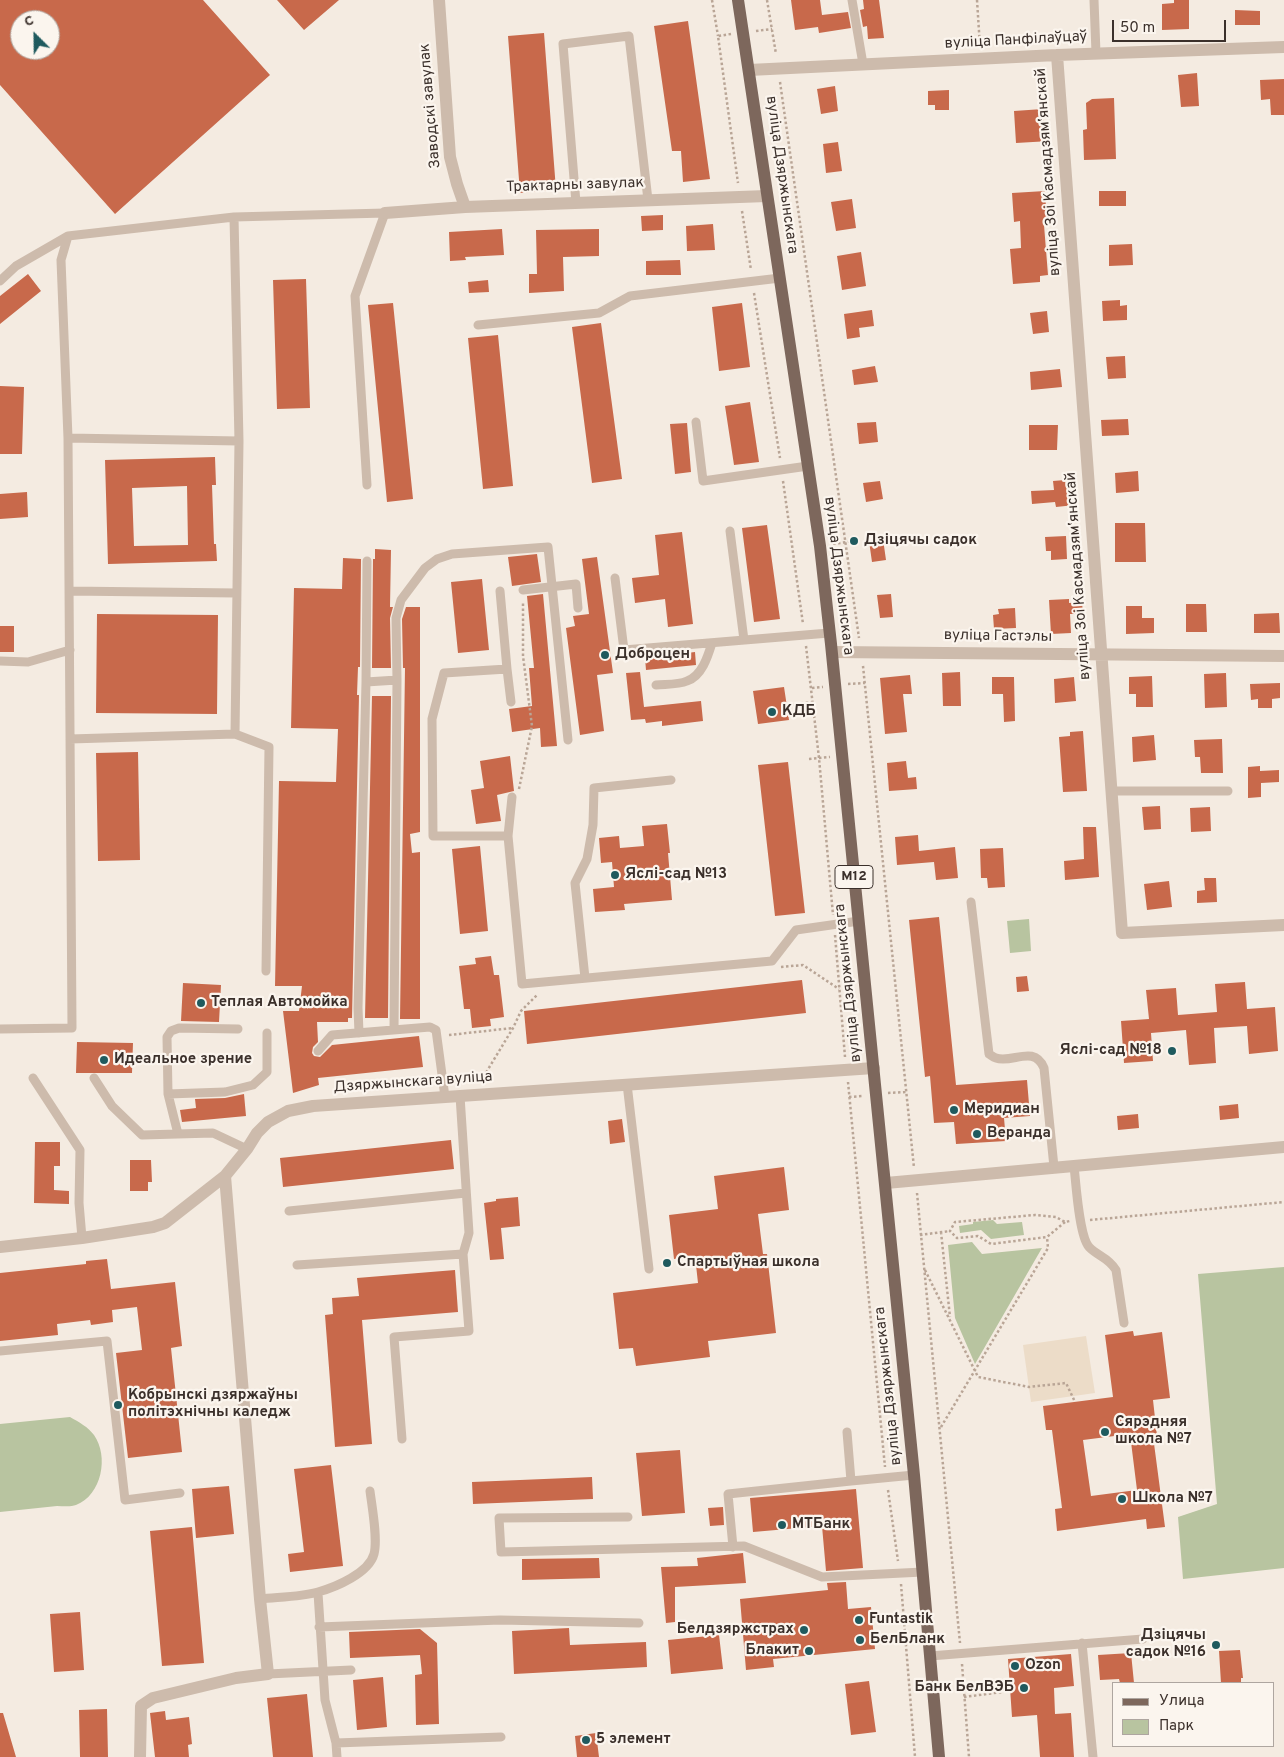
<!DOCTYPE html>
<html>
<head>
<meta charset="utf-8">
<style>
  body { margin:0 }
  #map { position:relative; width:1284px; height:1757px; overflow:hidden; background:#f4ebe1; font-family:Overpass,sans-serif }
  canvas { display:block }
  .legend { position:absolute; left:1112px; top:1682px; width:162px; height:65px; box-sizing:border-box; background:#fbf5ee; border:1px solid #aea6a0; margin:0; padding:6px 9px; list-style:none; font-size:15px; color:#3b302b }
  .legend li { display:flex; align-items:center; gap:10px; height:25px }
  .legend b { width:25px; border:1px solid #aea6a0 }
  .north { position:absolute; left:10px; top:10px; width:50px; height:50px; box-sizing:border-box; background:#fbf5ee; border:1px solid #aea6a0; border-radius:50%; rotate:337deg; font-size:14px; font-weight:700; line-height:20px; text-align:center; color:#3b302b }
  .north::after { content:''; display:block; margin:auto; width:18px; height:22px; background:#1f5a5e; clip-path:polygon(50% 0,100% 100%,50% 72%,0 100%) }
  .scale { position:absolute; left:1112px; top:20px; width:114px; height:22px; box-sizing:border-box; border:2px solid #3b302b; border-top:0; padding-left:6px; font-size:15px; line-height:18px; white-space:nowrap; color:#3b302b; -webkit-text-stroke:4px #fbf5ee; paint-order:stroke }
</style>
</head>
<body>
<div id="map">
<canvas width="1284" height="1757"></canvas>
<ul class="legend">
<li><b style="height:6px;background:#7d675c"></b>Улица</li>
<li><b style="height:14px;background:#b8c4a0"></b>Парк</li>
</ul>
<div class="north">С</div>
<div class="scale">50 m</div>
</div>
<script>
const context = document.querySelector('canvas').getContext('2d');
context.lineJoin = 'round';
function fillPath(path, color) { context.fillStyle = color; context.fill(path, 'evenodd'); }
function trace(path, color, width, dash) { context.strokeStyle = color; context.lineWidth = width; context.lineCap = dash ? 'butt' : 'round'; context.setLineDash(dash || []); context.stroke(path); }
function label(font, color, halo, rows, align = 'center') {
  context.font = font + ' Overpass,sans-serif'; context.lineWidth = 4.5; context.setLineDash([]); context.textBaseline = 'middle'; context.strokeStyle = halo; context.fillStyle = color; for (const [text, x, y, turn = 0] of rows) {
    context.save(); context.translate(x, y); context.rotate((+turn || 0) * Math.PI / 180); context.textAlign = isNaN(turn) ? turn : align; if (halo) context.strokeText(text, 0, 0); context.fillText(text, 0, 0); context.restore();
  }
}
const green = new Path2D(`
  M1029 919 1031 951 1010 953 1007 921Z
  M993 1220 997 1224 1022 1222 1024 1235 991 1239 981 1230 960 1233 959 1226 973 1224V1222Z
  M972 1242 982 1254 1042 1248 975 1364 955 1318 948 1245Z
  M1284 1267V1568L1183 1579 1178 1517 1217 1504 1198 1274Z
  M70 1417C79 1422 88 1427 94 1435 109 1456 102 1495 76 1505 71 1507 63 1506 57 1506 38 1508 19 1510 0 1512V1424Z`);
const plaza = new Path2D(`
  M1086 1336 1095 1393 1031 1402 1023 1345Z`);
const building = new Path2D(`
  M0 0H203L270 75 115 214 0 85ZM20 20H50V50H20Z
  M277 0H339L304 30Z
  M791 0H820L822 15 848 12 851 28 819 33 818 27 795 30Z
  M863 0H879L884 38 868 39 867 26 863 27 860 10 864 9Z
  M1174 0H1189V29L1162 30V4L1174 3Z
  M1235 10 1260 11V25H1235Z
  M688 21 710 179 683 182 681 151H672L654 26Z
  M544 33 556 190 520 193 508 36Z
  M1197 73 1199 106 1181 107 1178 75Z
  M1284 79V115H1271L1270 99 1261 100 1260 80Z
  M835 86 838 111 821 114 817 89Z
  M949 90V110H935V105H928V91Z
  M1114 98 1116 159 1084 160 1083 130 1087 129 1086 103 1092 99Z
  M1043 109 1044 129H1050V141L1016 143 1014 111Z
  M838 142 842 171 826 173 823 144Z
  M1045 191 1047 225H1044L1048 275 1040 276V282L1013 284 1010 249 1021 248 1020 221 1014 222 1012 193Z
  M1099 191H1126V206H1099Z
  M852 199 856 228 836 231 831 202Z
  M663 215V230L642 231 641 216Z
  M713 224 715 250 687 251 686 226Z
  M502 229 504 255 465 257 466 260 450 261 449 232Z
  M599 229V256L563 257 564 291 529 293V274H537L536 230Z
  M1132 244 1133 265 1109 266V245Z
  M861 252 866 286 842 290 837 256Z
  M680 260 681 275H646V261Z
  M28 274 41 291 0 324V296Z
  M306 279 310 408 277 409 273 280Z
  M488 280 489 292 469 293 468 282Z
  M1120 300V306L1127 305V320L1103 321 1102 301Z
  M393 303 413 499 387 502 368 305Z
  M742 303 750 367 719 371 712 307Z
  M872 310 874 326 859 328 860 337 847 339 844 314Z
  M1047 311 1049 332 1033 334 1030 313Z
  M601 323 622 479 592 483 572 327Z
  M498 335 513 486 483 489 468 338Z
  M1125 356 1126 378 1108 379 1106 357Z
  M875 366 878 382 854 385 852 370Z
  M1060 369 1062 387 1031 390 1030 372Z
  M0 386 24 387 22 454H0Z
  M750 402 759 462 734 465 725 406Z
  M1128 419 1129 435 1102 436 1101 420Z
  M876 422 878 442 859 444 857 423Z
  M687 423 691 472 675 474 670 424Z
  M1029 425H1058L1057 450H1029Z
  M215 457 216 485H212L214 544H216L217 561 108 564 105 460ZM187 486 188 545 134 546 132 488Z
  M1138 471 1139 491 1116 493 1115 473Z
  M1065 480 1066 488H1073L1075 505 1056 507 1055 502 1032 504 1031 491 1054 490 1053 481Z
  M880 481 883 499 866 502 863 483Z
  M27 492 28 517 0 519V494Z
  M1115 523H1145L1146 562H1115Z
  M767 525 780 619 754 622 742 528Z
  M682 532 693 624 668 627 665 599 635 603 632 578 659 575 655 535Z
  M1066 536 1067 559 1051 560V551H1046L1045 537Z
  M883 539 886 560 872 562 869 541Z
  M375 549 391 550 390 607H393L390 618 391 668H372L373 559H375Z
  M537 554 541 582 512 586 508 557Z
  M597 557 613 673 597 675 604 731 580 735 566 628 575 626 573 616 589 614 582 559Z
  M343 558 361 559 360 667H358L357 695H359L352 1018H348V1022H317L318 1042 313 1047 312 1053 314 1056 320 1057 332 1045 419 1036 423 1067 318 1078 319 1085 293 1093 283 1011H299L302 986H275L279 781 336 782 338 729 291 728 294 588 342 589Z
  M482 579 489 650 458 653 451 582Z
  M543 594 557 746 541 747 540 728 512 732 509 709 532 706 529 668H534L527 596Z
  M891 594 893 617 880 618 877 595Z
  M1069 599V603L1082 602 1083 614H1070L1071 633 1051 634 1049 600Z
  M1186 604H1206L1207 632H1186Z
  M1126 606H1142V618H1154V633L1126 634Z
  M406 607H420V832L410 834 412 853 420 852V1019H400L405 668H403L402 619Z
  M1015 608 1016 628 994 629 993 615 999 614 998 609Z
  M1279 613 1280 633H1254V614Z
  M97 614 218 615 217 714 96 713Z
  M0 626H14V652H0Z
  M695 652 696 665 646 670 645 658Z
  M640 672 644 707 701 701 703 721 662 726V721L646 723 645 719 631 720 626 673Z
  M960 672 961 706H943L942 673Z
  M1226 673 1227 707 1205 708 1204 674Z
  M910 675 912 694H903L907 732 885 734 880 678Z
  M1152 676 1153 707H1136V694H1129V677Z
  M992 677H1014L1015 721 1004 722 1003 694H992Z
  M1074 677 1076 701 1055 703 1054 679Z
  M1280 683V698L1272 699V708H1258V699L1251 700 1250 684Z
  M784 687 789 720 758 724 753 691Z
  M372 696H391L388 1018H365Z
  M1083 731 1087 791 1063 792 1059 737 1070 736V732Z
  M1154 735 1156 760 1133 762 1132 737Z
  M1222 739 1223 773H1201L1200 757H1195L1194 740Z
  M138 752 140 860 98 861 96 753Z
  M510 756 514 791 497 795 501 821 476 824 471 790 484 788 480 761Z
  M906 761 908 778 916 777 917 789 889 791 887 763Z
  M788 762 805 913 775 916 758 765Z
  M1260 766V771L1279 770V782L1261 783V797L1248 798V767Z
  M1160 806 1161 829 1144 830 1142 807Z
  M1210 807 1211 831 1191 832 1190 808Z
  M667 824 670 853H668L672 900 624 904 625 910 595 912 593 889 614 887 612 862 601 863 599 838 619 836 620 848 644 846 642 826Z
  M1083 827H1096L1099 877 1065 880 1064 861 1084 859Z
  M918 835 919 851 955 847 958 878 936 880 934 862 897 865 895 837Z
  M480 846 488 931 460 934 452 849Z
  M1003 848 1005 887 988 888 987 878H981L980 849Z
  M1204 878H1216L1217 902 1197 903V891L1205 890Z
  M1169 881 1172 907 1147 910 1144 884Z
  M939 917 956 1085 1027 1080 1030 1116 1004 1118 1006 1141 956 1144 954 1122 934 1123 930 1076 925 1077 909 920Z
  M491 956 494 975H499L504 1017 490 1019 491 1026 472 1028 470 1009H464L459 966 476 964 475 958Z
  M1027 976 1029 991 1017 992 1016 977Z
  M802 980 806 1013 527 1044 524 1011Z
  M1245 982 1247 1009 1275 1007 1278 1051 1249 1054 1247 1026 1214 1028 1216 1063 1189 1065 1186 1030 1151 1033 1153 1061 1124 1063 1121 1021 1149 1019 1146 990 1176 988 1178 1015 1217 1012 1215 984Z
  M183 983 221 985 219 1022 181 1021Z
  M77 1042 133 1043 132 1073H76Z
  M244 1094 246 1116 182 1122 180 1110 196 1108 195 1099 225 1098Z
  M1238 1104 1239 1118 1220 1120 1219 1106Z
  M1138 1114 1139 1128 1118 1130 1117 1116Z
  M622 1119 625 1142 610 1144 608 1121Z
  M451 1140 454 1169 283 1187 280 1158Z
  M35 1142H60V1166H54V1190L69 1191V1204L34 1203Z
  M130 1160H151L152 1182H148V1191H130Z
  M784 1167 789 1210 758 1214 763 1254H767L776 1333 708 1341 710 1357 636 1366 633 1348 619 1349 613 1293 698 1283 695 1256 674 1259 669 1215 718 1209 714 1176Z
  M518 1197 520 1226 501 1228 504 1259 490 1260 484 1203 496 1201V1199Z
  M107 1259 111 1289 175 1282 182 1346 171 1348 182 1452 128 1458 116 1353 142 1350 137 1307 112 1310 113 1322 91 1325 90 1320 57 1324 58 1335 0 1341V1273L86 1264V1261Z
  M455 1270 458 1312 362 1320 372 1444 335 1447 325 1315 333 1314 332 1298 359 1296 357 1278Z
  M1133 1331 1134 1336 1162 1332 1170 1398 1153 1400 1157 1436H1153L1165 1527 1147 1529 1146 1519 1057 1531 1055 1509 1062 1508 1052 1430H1046L1043 1406 1113 1397 1105 1335ZM1130 1434 1137 1490 1091 1496 1083 1440Z
  M680 1450 685 1513 642 1516 636 1453Z
  M331 1465 343 1566 290 1572 288 1554 304 1552 294 1469Z
  M592 1477 593 1499 473 1504 472 1482Z
  M229 1486 234 1534 196 1538 192 1489Z
  M856 1489 863 1568 826 1571 822 1526 753 1532 750 1498Z
  M723 1507 724 1525 710 1526 708 1508Z
  M192 1527 204 1663 162 1666 150 1531Z
  M743 1553 746 1583 675 1587V1622L666 1623 661 1567 698 1566 697 1558Z
  M599 1558 600 1578 522 1580V1559Z
  M846 1582 848 1609 871 1607 875 1649 773 1659 774 1667 746 1670 740 1599 828 1590 827 1583Z
  M80 1612 84 1670 54 1672 50 1614Z
  M569 1628 570 1645 646 1642 647 1667 514 1674 512 1631Z
  M420 1629 437 1643 439 1724 416 1725 415 1675 422 1674 420 1655 350 1658 349 1632Z
  M719 1635 723 1669 671 1674 668 1640Z
  M1240 1650 1243 1678H1241V1683H1221L1219 1651Z
  M1131 1653 1134 1683H1120L1119 1679 1100 1680 1098 1655Z
  M1071 1654 1074 1686 1054 1688 1055 1714 1071 1713 1074 1757H1040L1037 1715 1012 1717 1008 1659Z
  M383 1677 387 1727 357 1730 353 1680Z
  M869 1681 876 1732 851 1735 845 1684Z
  M307 1694 313 1757H273L267 1698Z
  M107 1709 108 1757H80L79 1710Z
  M165 1711 166 1720 189 1717 192 1744 188 1745 189 1757H155L150 1713Z
  M0 1713H3L16 1757H0Z
  M596 1733 599 1757H577L575 1736Z`);
const path = new Path2D(`
  M712 0 718 36
  M767 0 776 54
  M977 0 980 47
  M756 31 772 29
  M731 34 718 36 738 183
  M780 82 859 638
  M742 211 751 270
  M754 293 780 458
  M783 481 803 624
  M833 544 854 541
  M806 646 819 758 833 915
  M863 666 914 1168
  M848 684 865 683
  M812 688 823 687
  M786 705 813 702
  M809 759 830 757
  M519 789 532 726 523 656V601
  M835 935 845 1057
  M781 967 803 965 839 989
  M449 1035 513 1028
  M481 1081 513 1028 521 1011 538 994
  M848 1082 885 1467
  M888 1093 906 1092
  M849 1097 863 1096
  M917 1193 960 1643
  M1090 1220 1284 1202
  M1065 1222 1047 1237 991 1244 978 1236 957 1238 950 1231 955 1222 1035 1215 1056 1217 1065 1222 1070 1221
  M941 1232 950 1317
  M920 1235 950 1231
  M925 1270 978 1377 1029 1387 1066 1383 1075 1402
  M941 1427 1048 1248 1047 1237
  M888 1490 898 1561
  M901 1584 915 1757
  M962 1664 969 1757
  M964 1697 1010 1691`);
const service = new Path2D(`
  M852 0 863 64
  M1094 0 1096 53
  M576 203 563 44 629 36 648 200
  M0 281 16 266 68 236 234 217 385 213 355 296 367 485
  M478 325 599 313 630 296 780 278
  M696 422 703 481 808 466
  M68 438 239 441 234 217
  M730 531 744 640
  M615 578 624 650 829 633
  M523 590 576 584 578 608
  M69 591 236 593
  M500 591 507 669 444 673 432 719 433 836H508
  M0 661 28 662 70 650
  M507 669 511 702
  M397 680 396 618 401 600 425 568 437 559 452 554 548 547 568 740
  M366 682 397 680 394 1030
  M656 685C666 684 678 685 687 681 702 676 708 656 712 643
  M235 734 269 747 266 971
  M70 739 235 734 239 441
  M1112 791H1228
  M512 797 508 836 522 984 772 961 796 930 859 921
  M971 902 989 1054C991 1055 993 1057 996 1058 1012 1064 1034 1044 1044 1068L1054 1167
  M585 978 575 883 587 859 593 825 594 788 671 780
  M0 1029 72 1028 68 438 61 260 68 236
  M359 1033 358 1008 366 682 367 561
  M318 1051 332 1035 430 1027 436 1030 445 1097
  M33 1078 80 1150 79 1203 82 1238
  M94 1078 112 1106 142 1135 213 1133 247 1149
  M627 1084 649 1269
  M168 1094 225 1092 253 1085 267 1072V1033
  M178 1134 168 1094 167 1037 171 1031 179 1028 238 1029
  M1074 1166C1076 1183 1079 1236 1089 1247 1099 1257 1108 1257 1116 1270L1124 1323
  M289 1211 466 1193
  M297 1265 463 1254
  M0 1351 107 1341 125 1500 180 1493
  M847 1432 851 1481 914 1475
  M402 1439 394 1337 469 1331 463 1254 469 1233 460 1096
  M628 1517 499 1518 501 1552 744 1546 822 1577 923 1572
  M733 1547 728 1494 851 1481
  M318 1593 325 1700 336 1743 337 1757
  M260 1599C278 1597 301 1597 318 1592 336 1587 369 1573 374 1554 378 1539 372 1507 370 1491
  M319 1627 500 1620 639 1623
  M1082 1643 1093 1757
  M930 1656 1143 1639
  M268 1674 351 1670
  M336 1743 501 1737`);
const minor = new Path2D(`
  M439 0 450 157 457 184 465 207
  M1057 55 1122 933 1284 925
  M749 70 1057 55 1284 47
  M385 213 465 207 767 196
  M832 652 1284 656
  M886 1183 1284 1147
  M0 1247 82 1238 153 1227 165 1223 225 1176 247 1149 257 1133 268 1122 288 1111 313 1106 460 1096 874 1068
  M140 1757 141 1706 153 1698 236 1678 268 1674 260 1599 225 1176`);
const primary = new Path2D(`
  M738 0 820 546 831 644 914 1475 939 1757`);
const markers = [
  [854,541,5,"#1f5a5e"],
  [605,655,5,"#1f5a5e"],
  [772,712,5,"#1f5a5e"],
  [615,875,5,"#1f5a5e"],
  [201,1003,5,"#1f5a5e"],
  [1172,1051,5,"#1f5a5e"],
  [104,1060,5,"#1f5a5e"],
  [954,1110,5,"#1f5a5e"],
  [977,1134,5,"#1f5a5e"],
  [667,1263,5,"#1f5a5e"],
  [118,1405,5,"#1f5a5e"],
  [1105,1432,5,"#1f5a5e"],
  [1122,1499,5,"#1f5a5e"],
  [782,1525,5,"#1f5a5e"],
  [859,1620,5,"#1f5a5e"],
  [804,1630,5,"#1f5a5e"],
  [860,1640,5,"#1f5a5e"],
  [1216,1645,5,"#1f5a5e"],
  [809,1651,5,"#1f5a5e"],
  [1015,1666,5,"#1f5a5e"],
  [1024,1688,5,"#1f5a5e"],
  [586,1740,5,"#1f5a5e"]
];
const shields = [
  [854,877,38]
];
const shieldNames = [
  ["М12",854,877]
];
const streetNames = [
  ["вуліца Панфілаўцаў",1016,41,-3],
  ["Заводскі завулак",431,106,-95],
  ["вуліца Зоі Касмадзямʼянскай",1049,172,-94],
  ["вуліца Дзяржынскага",781,175,82],
  ["Трактарны завулак",575,186,-2],
  ["вуліца Дзяржынскага",838,576,83],
  ["вуліца Зоі Касмадзямʼянскай",1079,576,-94],
  ["вуліца Гастэлы",998,637,1],
  ["вуліца Дзяржынскага",849,983,-96],
  ["Дзяржынскага вуліца",413,1083,-4],
  ["вуліца Дзяржынскага",889,1386,-96]
];
const poiNames = [
  ["Дзіцячы садок",864,541],
  ["Доброцен",615,655],
  ["КДБ",782,712],
  ["Яслі-сад №13",625,875],
  ["Теплая Автомойка",211,1003],
  ["Яслі-сад №18",1162,1051,"right"],
  ["Идеальное зрение",114,1060],
  ["Меридиан",964,1110],
  ["Веранда",987,1134],
  ["Спартыўная школа",677,1263],
  ["Кобрынскі дзяржаўны",128,1396],
  ["політэхнічны каледж",128,1413],
  ["Сярэдняя",1115,1423],
  ["школа №7",1115,1440],
  ["Школа №7",1132,1499],
  ["МТБанк",792,1525],
  ["Funtastik",869,1620],
  ["Белдзяржстрах",794,1630,"right"],
  ["Дзіцячы",1206,1636,"right"],
  ["садок №16",1206,1653,"right"],
  ["БелБланк",870,1640],
  ["Блакит",799,1651,"right"],
  ["Ozon",1025,1666],
  ["Банк БелВЭБ",1014,1688,"right"],
  ["5 элемент",596,1740]
];
fillPath(green, '#b8c4a0');
fillPath(plaza, '#ecdcc8');
fillPath(building, '#c8694b');
trace(path, '#b9a596', 2.5, [2.5, 2.5]);
trace(service, '#cdbbac', 9);
trace(minor, '#cdbbac', 12);
trace(primary, '#7d675c', 12);
for (const [x, y, r, color] of markers) { const dot = new Path2D(); dot.arc(x, y, r, 0, 2 * Math.PI); context.fillStyle = color; context.fill(dot); trace(dot, '#fbf5ee', 2); }
for (const [x, y, w] of shields) { const box = new Path2D(); box.roundRect(x - w / 2, y - 11.5, w, 23, 4); context.fillStyle = '#fbf5ee'; context.fill(box); trace(box, '#3b302b', 1); }
label('bold 14px', '#3b302b', null, shieldNames);
label('15px', '#3b302b', '#fbf5ee', streetNames);
label('bold 15px', '#3b302b', '#fbf5ee', poiNames, 'left');
</script>
</body>
</html>
